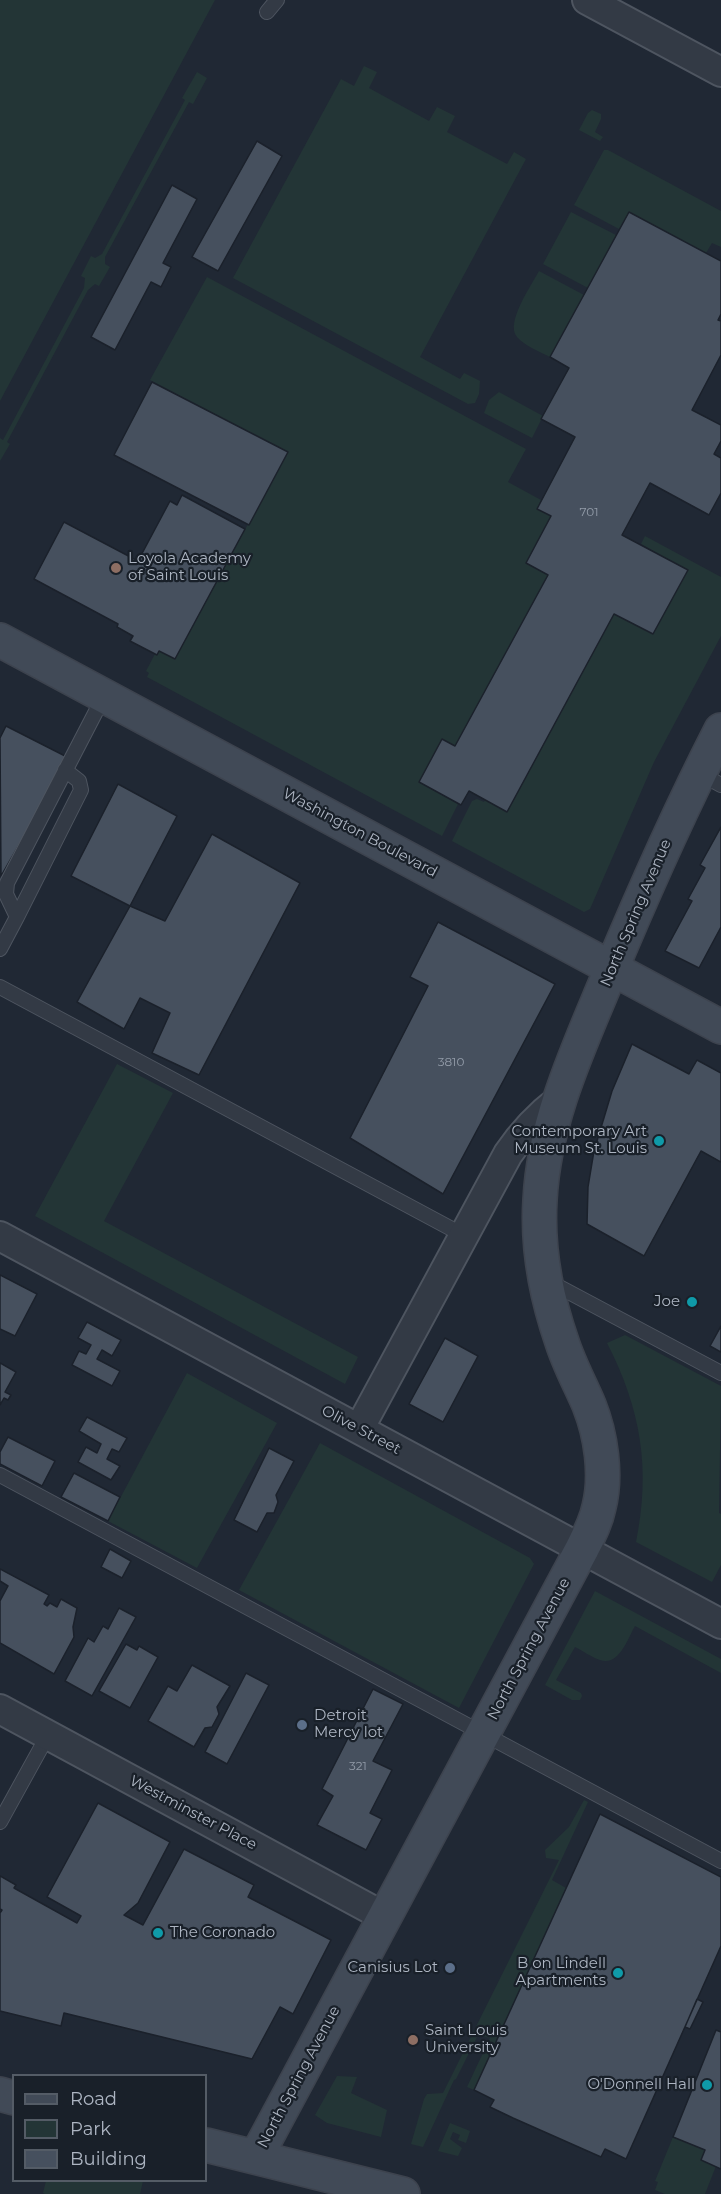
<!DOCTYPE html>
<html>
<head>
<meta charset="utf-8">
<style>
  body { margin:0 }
  #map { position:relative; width:721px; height:2194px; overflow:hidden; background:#202834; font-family:Montserrat,sans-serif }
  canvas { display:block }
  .legend { position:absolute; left:12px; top:2074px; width:195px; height:108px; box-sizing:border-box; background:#192029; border:2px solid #545c66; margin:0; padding:8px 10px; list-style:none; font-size:18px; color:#adb5c2 }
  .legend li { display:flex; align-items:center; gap:12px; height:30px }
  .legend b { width:30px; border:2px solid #545c66 }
</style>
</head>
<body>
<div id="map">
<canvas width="721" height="2194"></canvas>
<ul class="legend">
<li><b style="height:8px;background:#414a57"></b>Road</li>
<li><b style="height:16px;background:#233536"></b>Park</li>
<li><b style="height:16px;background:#46505e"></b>Building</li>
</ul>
</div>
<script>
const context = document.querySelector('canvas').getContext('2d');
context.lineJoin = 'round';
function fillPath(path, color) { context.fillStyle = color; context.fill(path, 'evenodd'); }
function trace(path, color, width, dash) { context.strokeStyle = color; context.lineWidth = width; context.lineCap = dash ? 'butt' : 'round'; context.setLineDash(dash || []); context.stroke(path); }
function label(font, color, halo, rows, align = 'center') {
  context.font = font + ' Montserrat,sans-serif'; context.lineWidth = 4.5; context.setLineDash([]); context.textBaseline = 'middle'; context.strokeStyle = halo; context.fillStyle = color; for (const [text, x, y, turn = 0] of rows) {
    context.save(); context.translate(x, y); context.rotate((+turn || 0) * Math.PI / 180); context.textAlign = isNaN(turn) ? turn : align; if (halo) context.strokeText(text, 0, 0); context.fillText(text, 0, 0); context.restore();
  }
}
const green = new Path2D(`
  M0 0H215L0 401Z
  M364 66 377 72 369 88 429 121 437 107 455 116 447 132 507 164 514 152 526 159 420 357 460 379 464 373 480 381 479 394 475 403 468 404 233 278 341 79 354 86Z
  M197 72 207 78 193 104 189 102 105 257V264L110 267 99 286 95 284 88 290 7 442 10 444 0 461V438L3 440 84 288 85 278 81 276 91 256 95 258 102 254 185 100 182 98Z
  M592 110 601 114V119L595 132 603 137 600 141 579 130 588 113Z
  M604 150H608L721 211V247L712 243 706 253 629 212 619 229 574 205Z
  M571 212 616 235 588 288 543 264Z
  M539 271 584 295 550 357C540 352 525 346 517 337 505 323 531 286 539 271Z
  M207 277 526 449 508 482 541 500 537 509 551 516 526 563 548 575 455 746 442 740 419 782 458 804 442 836 147 677 149 673 146 671 155 654 157 655 159 651 175 659 287 452 150 380Z
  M499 392 543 416 532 438 484 413 489 400Z
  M645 536 721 577V636L654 762 590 909 584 912 452 841 472 801 477 799 484 802 485 800 508 811 614 614 653 634 687 570 641 544Z
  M117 1064 173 1093 104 1221 358 1357 345 1384 35 1216Z
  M625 1335 721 1386 719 1513 721 1514V1565L712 1582 636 1542C651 1469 641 1409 607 1343Z
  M187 1373 277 1423 197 1568 108 1521Z
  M320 1443 530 1558 534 1564 459 1708 239 1590Z
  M595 1591 721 1659V1673L635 1626C628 1638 619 1667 600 1660 591 1657 583 1651 575 1647L556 1680 581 1693 582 1696 580 1700H572L545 1685Z
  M584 1800 588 1802 552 1880 566 1888 474 2090 467 2087 490 2038 478 2035 456 2079 454 2080 423 2147 411 2144 424 2099 427 2094 443 2093 559 1860 546 1858 545 1850 569 1827Z
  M337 2076 357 2077 351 2093 387 2110 381 2137 327 2123 315 2115Z
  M450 2123 470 2131 466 2143 458 2140 460 2135 453 2132 450 2139 462 2148 458 2156 438 2151Z
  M673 2137 705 2150 701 2160 716 2166 705 2194H665L655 2190 658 2182 655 2181Z
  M46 2181 140 2180 143 2181 140 2194H45L43 2193Z`);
const building = new Path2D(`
  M257 141 282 156 218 271 192 257Z
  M172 185 197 199 163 263 171 267 161 287 151 282 115 350 91 337Z
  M629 212 721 261V314L718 320 721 321V355L692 410 721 425V441L714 454 721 458V493L709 515 650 483 622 535 688 570 653 634 614 614 507 812 469 791 461 805 419 782 442 739 455 746 548 575 526 563 551 516 537 509 575 437 541 419 569 368 550 357Z
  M152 382 288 452 249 525 114 455Z
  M182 495 245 529 175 659 159 651 157 655 130 641 133 636 117 627 118 624 34 579 64 522 138 561 170 501 177 505Z
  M6 726 69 758 1 876 0 738Z
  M118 784 177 816 130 906 71 876Z
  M721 827V927L699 968 665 951 692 901 688 899 705 868 700 865Z
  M212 834 300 883 199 1075 152 1053 170 1013 140 998 124 1029 77 1002 130 906 165 921Z
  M438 922 555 984 443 1194 350 1138 428 986 410 977Z
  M632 1044 689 1074 697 1060 721 1073V1162L701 1151 644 1256 587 1224 588 1187 594 1151 612 1091Z
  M0 1275 37 1294 15 1336 0 1329Z
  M87 1322 121 1340 112 1356 102 1350 97 1359 120 1371 112 1386 72 1365 79 1351 86 1354 91 1345 78 1338Z
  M721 1326V1352L710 1346Z
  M445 1338 478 1356 443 1422 409 1404Z
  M0 1363 16 1372 5 1392 11 1395 8 1400 4 1398 0 1405Z
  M87 1417 127 1438 119 1452 112 1449 107 1459 120 1466 111 1480 78 1462 86 1447 97 1453 101 1444 79 1431Z
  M8 1437 55 1461 42 1486 0 1464V1452Z
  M269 1448 294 1461 276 1495 278 1502 274 1513H267L257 1532 234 1520Z
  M74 1473 120 1497 108 1521 61 1497Z
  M110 1549 131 1561 122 1578 101 1567Z
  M0 1569 49 1595 44 1604 47 1606 50 1603 57 1607 61 1599 77 1608 73 1627 74 1637 54 1674 0 1643V1601L8 1586 0 1581Z
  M119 1608 136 1617 92 1696 65 1681 88 1638 94 1642 103 1626 108 1629Z
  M126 1644 137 1650 139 1646 158 1657 130 1708 99 1691Z
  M192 1665 230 1686 217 1707 219 1714 212 1727 205 1728 194 1747 148 1721 168 1686 177 1691Z
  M246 1673 269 1685 227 1764 205 1752Z
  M373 1689 403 1704 373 1761 392 1770 370 1813 382 1819 366 1850 317 1825 333 1796 322 1789Z
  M98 1803 170 1842 138 1903 124 1915 143 1925 184 1849 254 1885 248 1897 331 1940 293 2014 280 2007 252 2059 64 2013 61 2026 0 2011V1913L2 1910 0 1909V1876L16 1885 14 1888 77 1923 81 1916 47 1897Z
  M600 1814 721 1877V1946L626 2159 605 2149 601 2157 513 2118 490 2107 494 2100 474 2090Z
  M697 1999 703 2002 690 2029 685 2027Z
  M716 2030 721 2032V2169L701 2160 705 2150 673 2137Z`);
const lane = new Path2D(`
  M267 12 277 0
  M699 773 721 785
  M17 917 81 790 79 781 65 770
  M0 949 17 917 6 894 7 883 104 696
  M0 987 463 1235
  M548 1281 721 1373
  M0 1475 721 1861
  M0 1822 48 1735`);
const street = new Path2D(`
  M587 0 721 72
  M0 1236 721 1624
  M359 1429 508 1154C523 1132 538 1116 559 1100
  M0 1709 385 1917`);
const secondary = new Path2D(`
  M0 640 721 1027
  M0 2094 14 2098
  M206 2145 403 2194
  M256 2157 582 1549C589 1535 596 1522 599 1507 607 1475 601 1435 589 1405 580 1384 569 1364 562 1342 546 1296 537 1249 540 1200 544 1121 578 1049 608 977 643 893 680 810 721 730`);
const markers = [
  [116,568,6,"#8d6e63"],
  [659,1141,6,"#0f9aa8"],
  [692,1302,6,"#0f9aa8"],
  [302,1725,6,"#5c6f8a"],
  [158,1933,6,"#0f9aa8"],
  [450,1968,6,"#5c6f8a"],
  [618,1973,6,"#0f9aa8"],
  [413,2040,6,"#8d6e63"],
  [707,2085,6,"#0f9aa8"]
];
const numberNames = [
  ["701",589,512],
  ["3810",451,1062],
  ["321",358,1766]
];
const poiNames = [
  ["Loyola Academy",128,559,"left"],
  ["of Saint Louis",128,576,"left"],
  ["Contemporary Art",647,1132],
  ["Museum St. Louis",647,1149],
  ["Joe",680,1302],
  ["Detroit",314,1716,"left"],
  ["Mercy lot",314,1733,"left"],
  ["The Coronado",170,1933,"left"],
  ["B on Lindell",606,1964],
  ["Apartments",606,1981],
  ["Canisius Lot",438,1968],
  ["Saint Louis",425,2031,"left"],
  ["University",425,2048,"left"],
  ["O'Donnell Hall",695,2085]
];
const streetNames = [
  ["Washington Boulevard",360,833,28],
  ["North Spring Avenue",636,913,-67],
  ["Olive Street",361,1430,28],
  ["North Spring Avenue",529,1649,-62],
  ["Westminster Place",193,1813,28],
  ["North Spring Avenue",299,2077,-62]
];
fillPath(green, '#233536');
fillPath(building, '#46505e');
trace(building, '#1b212b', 1.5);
trace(lane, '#4e5560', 16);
trace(street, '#4e5560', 32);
trace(secondary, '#3d434e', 36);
trace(lane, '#333a45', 14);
trace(street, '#333a45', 28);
trace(secondary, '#414a57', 33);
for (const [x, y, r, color] of markers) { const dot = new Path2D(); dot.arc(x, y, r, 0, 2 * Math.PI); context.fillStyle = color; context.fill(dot); trace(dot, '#192029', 2); }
label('12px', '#939ca9', null, numberNames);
label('15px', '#adb5c2', '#192029', poiNames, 'right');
label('15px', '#adb5c2', '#192029', streetNames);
</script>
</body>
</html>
